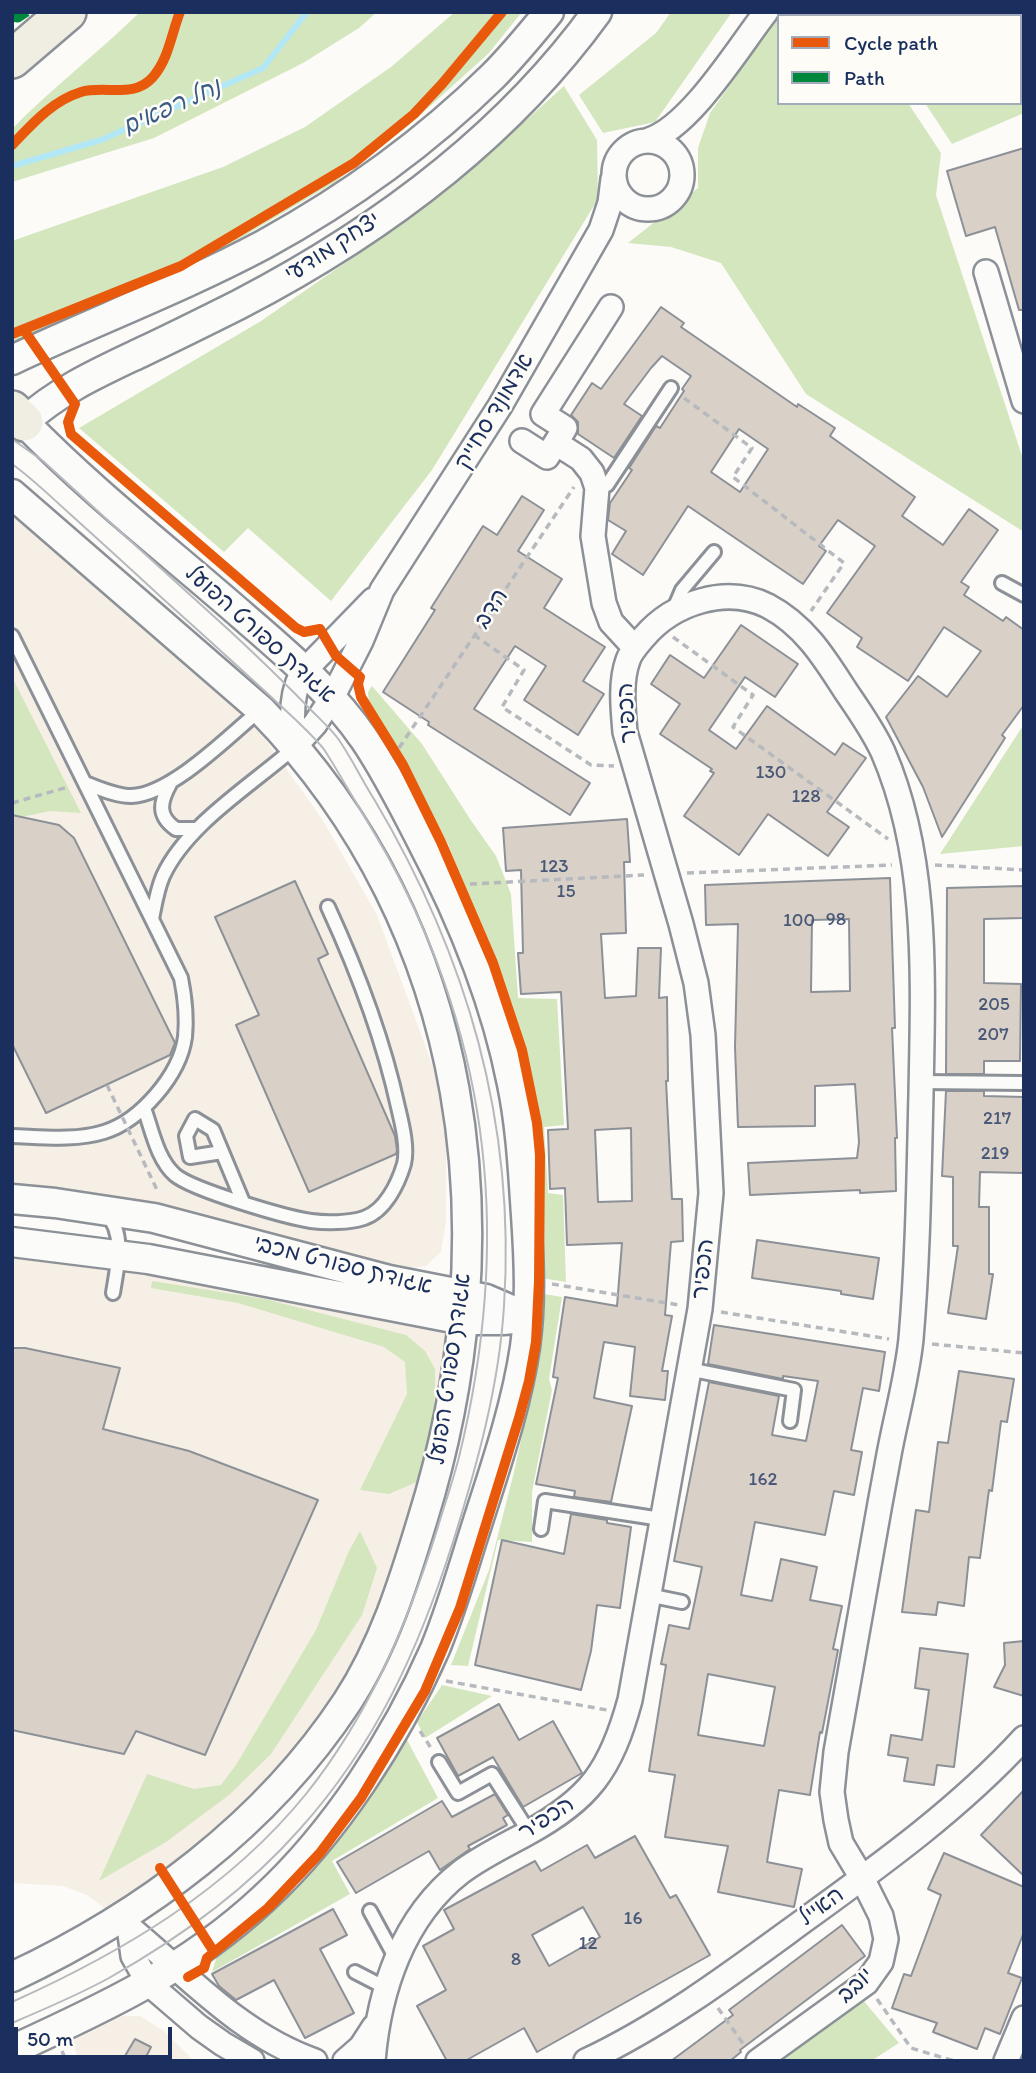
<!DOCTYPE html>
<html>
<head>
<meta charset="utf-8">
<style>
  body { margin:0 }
  #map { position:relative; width:1036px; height:2073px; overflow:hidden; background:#fcfbf8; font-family:Itim,sans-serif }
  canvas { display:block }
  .frame { position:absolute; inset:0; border:14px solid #1b2f5e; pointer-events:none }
  .legend { position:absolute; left:777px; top:14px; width:245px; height:91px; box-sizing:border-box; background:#fdfcf7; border:2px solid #a3aaba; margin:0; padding:9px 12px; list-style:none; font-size:21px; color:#1b2f5e }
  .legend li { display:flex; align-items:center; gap:14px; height:35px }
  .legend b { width:35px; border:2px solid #a3aaba }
  .scale { position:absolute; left:14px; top:2027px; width:158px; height:32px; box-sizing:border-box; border:4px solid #1b2f5e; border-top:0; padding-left:9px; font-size:21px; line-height:24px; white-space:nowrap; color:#1b2f5e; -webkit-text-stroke:5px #fdfcf7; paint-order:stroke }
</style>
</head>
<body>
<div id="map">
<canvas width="1036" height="2073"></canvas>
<div class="frame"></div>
<ul class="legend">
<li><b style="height:9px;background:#e8590c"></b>Cycle path</li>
<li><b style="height:9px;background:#00873e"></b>Path</li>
</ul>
<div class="scale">50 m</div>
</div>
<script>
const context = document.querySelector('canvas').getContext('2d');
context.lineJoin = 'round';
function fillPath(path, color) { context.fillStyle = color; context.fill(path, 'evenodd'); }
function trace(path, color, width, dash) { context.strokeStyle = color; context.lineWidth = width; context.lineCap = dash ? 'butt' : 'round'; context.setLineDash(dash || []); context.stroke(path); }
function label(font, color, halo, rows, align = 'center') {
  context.font = font + ' Itim,"Playpen Sans Hebrew",sans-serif'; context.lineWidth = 5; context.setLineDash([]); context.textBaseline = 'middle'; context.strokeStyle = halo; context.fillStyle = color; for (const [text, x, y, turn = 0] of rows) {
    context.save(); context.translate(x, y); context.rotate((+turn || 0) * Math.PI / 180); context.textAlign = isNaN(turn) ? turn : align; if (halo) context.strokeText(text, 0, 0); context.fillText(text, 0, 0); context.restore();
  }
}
const built = new Path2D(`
  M12 511 238 701 322 819 377 915 436 1075 446 1145V1222L441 1252 426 1266 405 1269 12 1189Z
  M12 1242 463 1320 401 1588 299 1766 119 1919 87 1895 63 1886 12 1883Z
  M111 2016H140L164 2031 194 2061H79L70 2035Z`);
const green = new Path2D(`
  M140 12H377L359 28 303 63 154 138 12 182V129C52 88 99 52 140 12Z
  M455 12H522L488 54 408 126 335 182 168 281 28 338 12 340V241L223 167 305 127 391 67Z
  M671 12H732L655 122 603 133 579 95 656 33Z
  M926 12H1024V113L952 144 925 103H1020V16H923Z
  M779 16V103H908L941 153 936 195 1024 462V532L806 394 721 263 671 247 628 243 698 188V148L710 113Z
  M564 86 597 140 598 199 432 470 331 601 248 528 224 552 79 428 261 321 348 261 462 178Z
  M13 679 81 813 50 811 12 819Z
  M372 686 422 744 470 819 496 856 511 894 518 998 557 999 564 1125 544 1127 548 1193 563 1195 566 1282 541 1278 543 1236 533 1127 521 1042 511 1005 448 844 382 722 369 705 368 692Z
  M1024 724V846L940 854Z
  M152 1281 265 1299 406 1335 425 1351 435 1369V1393L431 1441 417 1482 389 1494 360 1490 407 1394 405 1362 384 1347 238 1303 151 1288Z
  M544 1294 562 1297 549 1379 552 1390 532 1492V1542L498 1540 468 1666 451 1665 489 1570 514 1472 534 1381Z
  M360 1531 377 1568 362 1615 271 1754 229 1795 166 1842 99 1881 147 1774 194 1789 221 1785 236 1765 316 1630 348 1553Z
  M442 1685 492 1696 425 1738 417 1722Z
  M406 1738 438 1798 332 1861 350 1894 212 1972 217 1956 281 1900 351 1817 389 1767Z
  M863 2000 899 2043 871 2061H781Z`);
const stream = new Path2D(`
  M12 166 101 140 263 68 307 12`);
const building = new Path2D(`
  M1024 148V310H1019L995 227 966 236 947 171Z
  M661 307 684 323 681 327 797 407 798 404 835 428 830 436 915 497 902 516 943 545 969 509 998 530 961 582 969 587 964 595 1003 621 1006 617 1024 630V705L1002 735 1005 738 942 837 923 787 886 717 918 676 947 697 981 651 944 627 908 681 857 647 862 638 827 613 875 546 838 520 819 546 826 551 803 584 688 506 643 575 612 554 626 531 608 520 610 503 632 470 629 468 656 426 660 428 684 391 682 389 691 376 662 356 651 368 624 404 642 416 614 458 578 434V422L571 415 592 383 601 389ZM739 429 768 449 740 492 711 472Z
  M522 496 544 510 518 551 562 579 544 608 605 647 583 681 604 694 578 735 524 700 546 666 515 646 474 709 590 783 570 815 428 725 429 722 383 692 435 610 431 608 483 526 497 535Z
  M741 625 798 664 775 697 745 677 709 730 736 749 767 706 835 755 843 743 866 758 827 812 849 827 828 856 768 814 739 855 684 816 714 773 710 771 712 769 660 734 680 704 651 684 670 655 704 678Z
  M12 815 59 825 74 838 175 1043 170 1055 46 1113 12 1044Z
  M627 819 630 862H624L626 933 601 934 605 998 636 996 638 948H661L659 998 667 997 668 1081H666L672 1199H682L683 1241 671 1242 665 1315 672 1316 662 1371H668L665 1400 630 1396 635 1347 604 1342 594 1398 632 1406 611 1502 574 1497 575 1491 536 1484 558 1378 553 1377 565 1297 617 1306 622 1243 567 1245 565 1188 550 1189 548 1130 568 1129 561 992 521 994 518 953H523L521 870 506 871 503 828ZM631 1128 632 1201 598 1202 595 1130Z
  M890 878 895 1028H892L897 1138H895L896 1191 860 1193V1190L750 1195 748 1163 857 1158 859 1142 855 1084 815 1086V1126L738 1127 735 1047 738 924 706 925 705 885ZM849 919 850 991 811 992 812 920Z
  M295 881 328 954 318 959 395 1136 397 1150 396 1154 309 1192 236 1025 259 1015 215 917Z
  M1023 886V918L984 919V983L1021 984 1020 1061H984V1074H946L947 888Z
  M946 1091H984V1096L1024 1097V1173L980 1172 979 1207H989V1274H993L986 1319 948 1313 958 1246H953V1177L942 1176Z
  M757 1240 879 1258 873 1299 841 1294V1291L752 1278Z
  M714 1325 885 1352 879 1391 863 1388 851 1450 862 1452 854 1495 834 1491 825 1535 755 1522 741 1595 772 1601 781 1559 817 1567 810 1600 842 1606 833 1649 838 1650 822 1733 820 1732 810 1795 779 1790 767 1862 802 1869 794 1907 718 1892 728 1846 665 1837 675 1775 649 1771 666 1665 661 1664 669 1625 689 1629 702 1567 674 1561 709 1382 779 1396 772 1435 806 1441 818 1381 783 1376V1379L708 1364ZM708 1674 775 1687 764 1746 698 1735Z
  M12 1348H25L120 1368 103 1429 189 1451 318 1500 205 1755 136 1731 124 1754 12 1730Z
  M959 1371 1014 1379 1007 1422 1001 1421 992 1491 989 1490 980 1558 969 1557 964 1606 938 1602 936 1615 902 1612 916 1510 929 1512 938 1442 948 1443Z
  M571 1514 607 1520V1523L631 1527 620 1608 597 1605 591 1651 581 1690 475 1665 502 1540 564 1554Z
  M1024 1641V1696L994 1687 1005 1665 1004 1643Z
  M920 1648 968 1654 954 1767 937 1765 934 1785 904 1781 908 1758 888 1755 891 1735 922 1740 929 1690 915 1688Z
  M499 1704 519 1740 553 1721 582 1773 523 1807 493 1757 458 1776 437 1738Z
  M1024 1790V1876L981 1835Z
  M495 1794 508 1815 503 1818 507 1825 468 1846 470 1849 440 1870 429 1851 356 1893 337 1862 442 1801 452 1817Z
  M635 1836 670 1898 676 1895 710 1955 537 2052 524 2028 465 2061H447L417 2006 446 1990 423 1946 454 1929 444 1910 535 1861 541 1871 587 1845 595 1858ZM583 1907 600 1937 549 1966 532 1935Z
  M944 1853 1024 1887V1932L1008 1973 1022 1978 1000 2034 985 2028 977 2049 933 2032 937 2023 892 2008 904 1974 911 1976 941 1895 928 1889Z
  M333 1909 347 1935 320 1949 354 2013 305 2038 274 1980 236 2000 219 1986 212 1974Z
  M842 1925 865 1956 740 2050 741 2052 730 2061H671L733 2015 729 2010Z
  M135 2039 151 2047 144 2061H122Z`);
const path = new Path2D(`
  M684 398 752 448 733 477 844 563 811 611
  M474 635 524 670 502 707 591 765 614 766
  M673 637 753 695 733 727 888 839
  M399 748 574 487
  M12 803 68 787
  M935 865 1024 870
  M687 873 892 865
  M470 884 644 875
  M552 1284 679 1305
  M721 1312 889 1339
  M932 1344 1024 1353
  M446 1681 607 1710
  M420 1731 431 1748
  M877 1999 911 2048 954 2061
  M718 2008 744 2045
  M62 2051 66 2061`);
const service = new Path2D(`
  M597 488 607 485 671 388
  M1002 583 1024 595
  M673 611 682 590 714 552
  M12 636 181 978C185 998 187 1017 185 1037 180 1075 140 1121 104 1132 75 1141 42 1137 12 1136
  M85 783C99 788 115 796 131 796 171 795 229 736 260 710
  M170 784C160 802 157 816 176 829H196
  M152 919C155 904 157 890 163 876 187 824 252 785 295 747
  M921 1082 1024 1083
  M144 1108C152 1130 157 1159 175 1175 193 1190 285 1217 311 1221 326 1223 349 1223 364 1218 385 1211 398 1184 404 1164 408 1147 402 1124 398 1107 383 1038 357 970 328 907
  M222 1152 190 1157 186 1136 195 1119 213 1130 243 1202
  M106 1213C126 1234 117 1267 113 1293
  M688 1369 794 1390 790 1421
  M541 1529 545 1501 661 1519
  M648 1595 682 1602
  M439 1762 458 1793 492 1774 529 1832
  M370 1911 396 1959
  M355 1972 386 1988`);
const minor = new Path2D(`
  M649 140C691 126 738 48 766 12
  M614 175a34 34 0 1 1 68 0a34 34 0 1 1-68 0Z
  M986 272 1024 401
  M522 441 547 457 565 428 543 414 611 307
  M556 443 581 459 592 473 597 488 593 536 604 603 611 622 635 648
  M295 746 315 724 332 698 361 641 382 590 500 406 601 230 610 203 613 179
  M295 746C291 722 290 696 302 673L373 600
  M119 1919C182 1969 237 2034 315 2061
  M129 1927 133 1956 149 1984 199 2027 223 2044 252 2061
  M345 2061 361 2047 374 2027
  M373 2061C379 1990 403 1917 461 1872 481 1857 504 1846 526 1834 590 1799 611 1770 630 1700L700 1309 711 1193 703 1035 696 983 681 924 625 732C623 709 620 682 628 660 631 651 638 644 644 637 673 603 726 585 768 606 804 625 824 657 845 690 858 709 873 730 883 752 929 858 923 980 921 1094 919 1175 918 1258 911 1339 907 1379 895 1420 888 1460 870 1557 853 1654 836 1752L832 1792 836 1820 841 1843 862 1878 881 1916 886 1939 881 1962 866 1983 758 2061
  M586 2061C662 2025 728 1976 795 1927 875 1869 957 1811 1024 1738
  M1006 2061 1024 2018`);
const tertiary = new Path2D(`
  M12 360C95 321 182 288 263 245 345 200 426 142 493 76 513 56 531 34 549 12
  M12 494 261 710C474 929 511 1236 422 1521 403 1584 383 1647 347 1702 266 1825 144 1915 12 1977
  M12 1199 55 1203 154 1218 389 1280 486 1299 528 1317
  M12 1242 148 1259 463 1320H503L524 1318
  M12 2050C104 2008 188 1969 263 1899 335 1833 396 1738 435 1649 449 1615 460 1579 471 1543 491 1479 515 1414 525 1347 531 1304 529 1259 526 1215 523 1172 521 1127 512 1084 495 997 461 916 420 838 403 805 386 771 365 740 332 692 288 655 244 617 171 553 92 492 24 422 59 390 100 372 142 352 174 337 206 321 238 305 375 234 505 139 597 12`);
const primary = new Path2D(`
  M12 59 67 12
  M12 410 24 422`);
const tram = new Path2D(`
  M12 439 43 461C105 518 167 574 230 631 258 657 286 684 313 712 322 721 332 730 339 740 352 759 362 780 374 799 467 956 516 1122 504 1306 499 1387 477 1465 453 1542 419 1649 375 1746 299 1830 246 1890 178 1939 109 1978 78 1995 45 2009 12 2023
  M12 464C33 479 51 497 70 514 101 542 132 570 162 598 198 630 233 662 268 694 287 712 307 729 323 748 332 761 340 776 348 789 361 811 374 832 387 855 493 1047 511 1245 459 1457 453 1481 444 1506 437 1530 407 1625 369 1715 306 1794 228 1890 123 1952 12 2002`);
const pathBridge = new Path2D(`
  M107 1085 158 1192`);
const quiet = new Path2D(`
  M12 17 18 18 27 12`);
const cycleway = new Path2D(`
  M12 145C32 124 52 101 81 92 105 85 134 99 153 77 169 58 171 35 180 12
  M24 330 75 404 68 422 71 434 296 628 304 632 320 629 336 656 360 677 358 684 361 697 403 765 441 842 493 963 522 1050 537 1123 540 1155 539 1281 536 1342 529 1381 519 1418 460 1608 425 1691 361 1798 320 1853 268 1908 207 1958 204 1968 188 1977
  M12 334 181 266 354 163 414 114 442 84 502 12
  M160 1868 214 1952`);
const numberNames = [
  ["130",771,773],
  ["128",806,797],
  ["123",554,867],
  ["15",566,892],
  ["98",836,920],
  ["100",799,921],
  ["205",994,1005],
  ["207",993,1035],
  ["217",997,1119],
  ["219",995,1154],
  ["162",763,1480],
  ["16",633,1919],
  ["12",588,1944],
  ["8",516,1960]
];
const streetNames = [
  ["יצחק מודעי",333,248,-33],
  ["אדמונד סחייק",495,412,-59],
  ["הדב",492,609,-56],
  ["אגודת ספורט הפועל",260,635,42],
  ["הכפיר",628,713,-94],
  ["אגודת ספורט מכבי",343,1266,14],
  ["הכפיר",704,1269,-84],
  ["אגודת ספורט הפועל",451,1369,-82],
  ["הכפיר",547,1819,-33],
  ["האייל",822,1907,-36],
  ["יובב",856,1986,-43]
];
const waterNames = [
  ["נחל רפאים",172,108,-24]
];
fillPath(built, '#f6efe5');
fillPath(green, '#d4e6be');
trace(stream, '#b2e7f5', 6);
fillPath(building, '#d9d1c8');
trace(building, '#8c9097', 2);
trace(service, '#8c9097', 18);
trace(minor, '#8c9097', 28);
trace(tertiary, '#8c9097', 33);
trace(primary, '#8c9097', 42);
trace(path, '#b6b9bd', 3.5, [7, 5]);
trace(service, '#fbfbf9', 12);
trace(minor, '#fbfbf9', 23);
trace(tertiary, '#fbfbf9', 28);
trace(primary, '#f0ede3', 37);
trace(tram, '#b6b9bd', 2);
trace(pathBridge, '#b6b9bd', 3.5, [7, 5]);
trace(quiet, '#00873e', 9, [18, 9]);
trace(cycleway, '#e8590c', 10);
label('19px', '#4a5878', null, numberNames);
label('23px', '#1b2f5e', '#fdfcf7', streetNames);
label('italic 24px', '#395b84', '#fdfcf7', waterNames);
</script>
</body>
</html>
